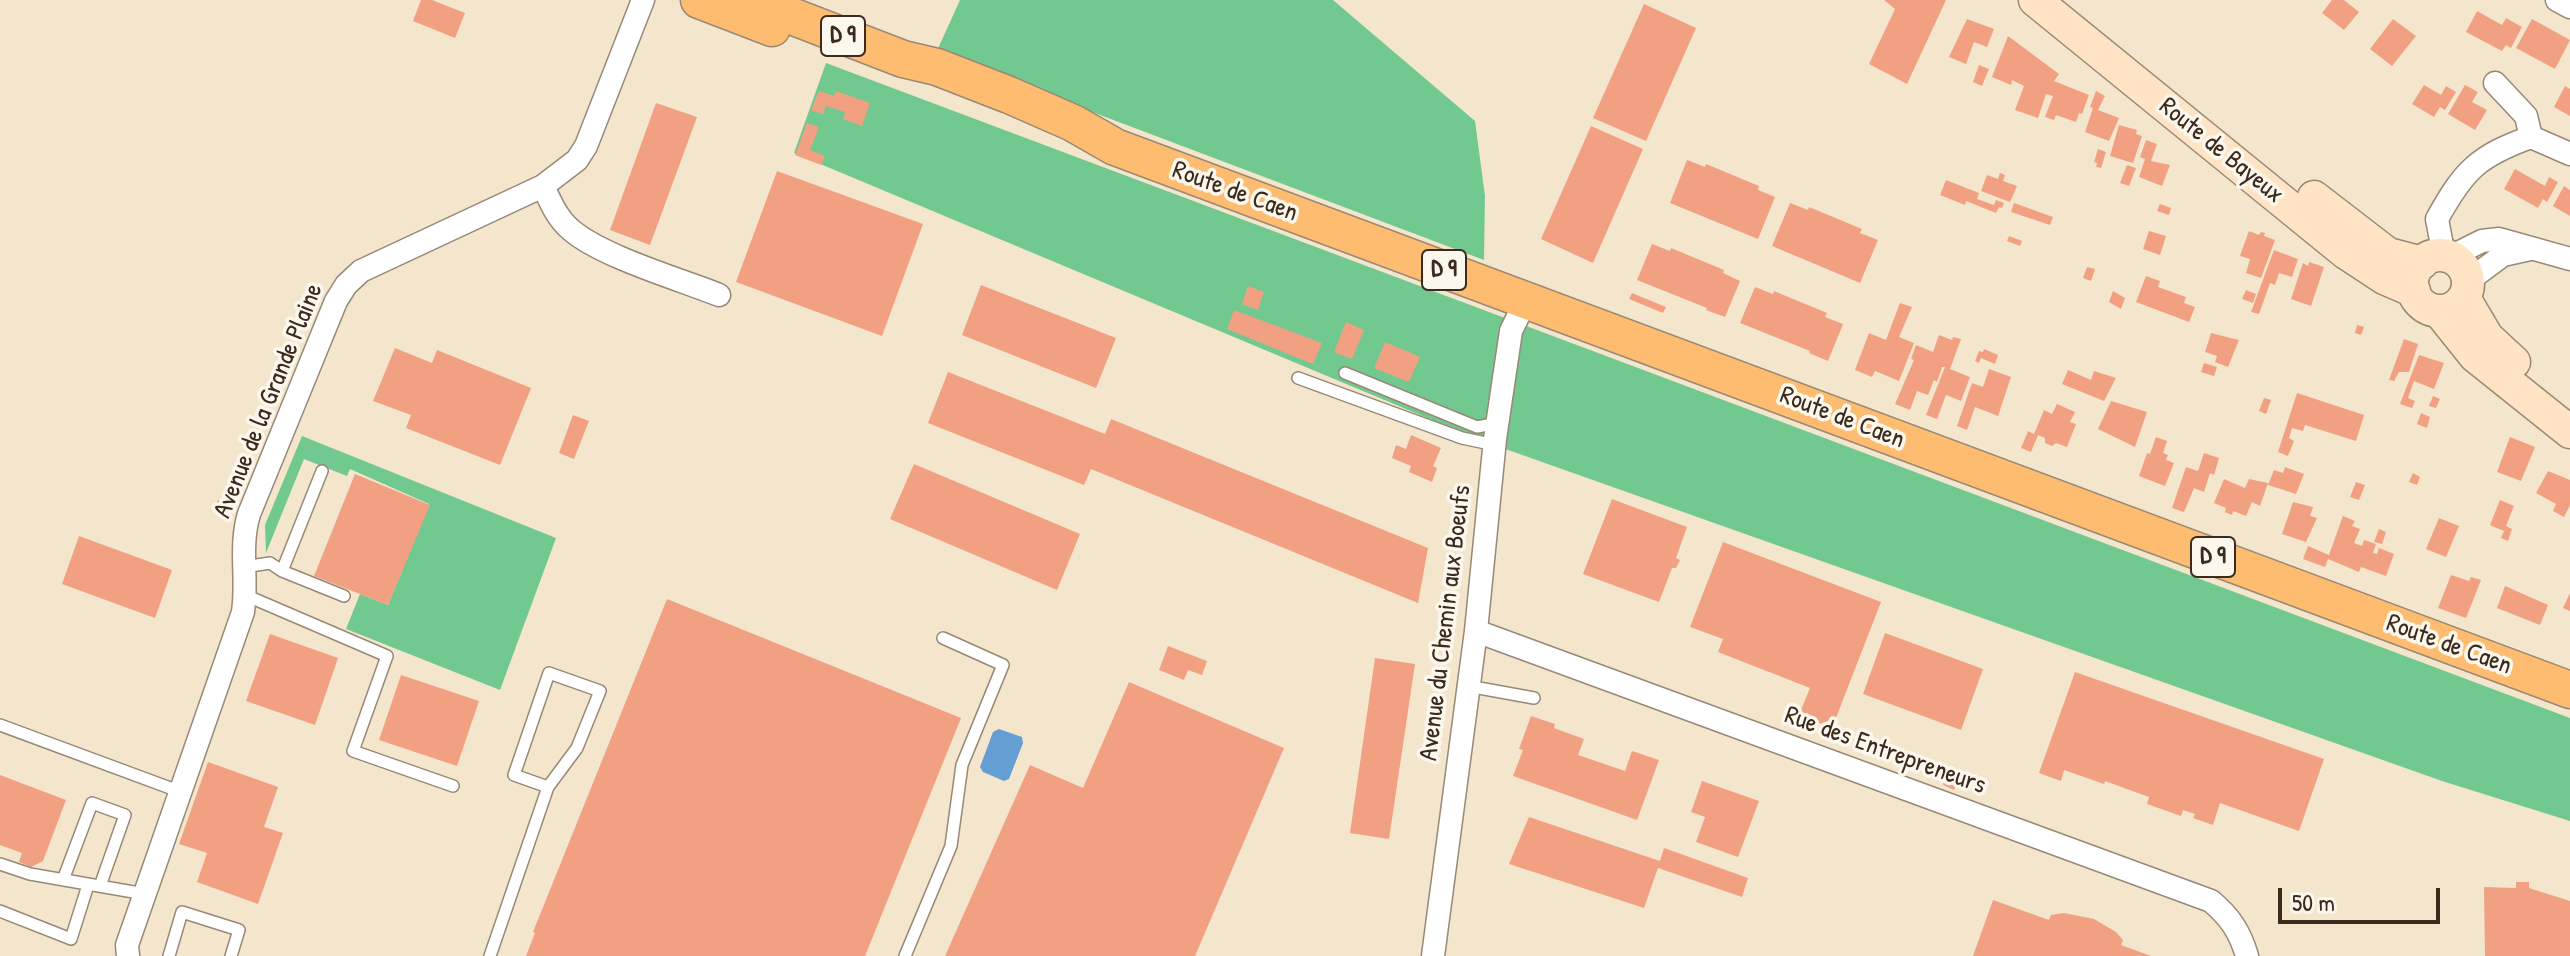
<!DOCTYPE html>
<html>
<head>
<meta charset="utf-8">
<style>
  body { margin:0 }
  #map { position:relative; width:2570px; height:956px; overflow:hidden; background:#f4e6cc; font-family:"Patrick Hand",sans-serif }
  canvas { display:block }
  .scale { position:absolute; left:2278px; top:888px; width:162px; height:36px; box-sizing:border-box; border:4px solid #3b2a1e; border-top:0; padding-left:10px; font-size:24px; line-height:28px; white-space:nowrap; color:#3b2a1e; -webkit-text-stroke:6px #fbf7ec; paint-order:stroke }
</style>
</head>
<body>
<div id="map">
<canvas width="2570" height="956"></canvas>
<div class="scale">50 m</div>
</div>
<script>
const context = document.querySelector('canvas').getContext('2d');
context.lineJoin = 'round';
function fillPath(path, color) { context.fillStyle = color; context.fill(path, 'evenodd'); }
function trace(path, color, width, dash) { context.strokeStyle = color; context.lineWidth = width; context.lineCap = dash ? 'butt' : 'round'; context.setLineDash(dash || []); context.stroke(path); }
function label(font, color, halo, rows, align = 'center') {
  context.font = font + ' "Patrick Hand",sans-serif'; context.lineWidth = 7; context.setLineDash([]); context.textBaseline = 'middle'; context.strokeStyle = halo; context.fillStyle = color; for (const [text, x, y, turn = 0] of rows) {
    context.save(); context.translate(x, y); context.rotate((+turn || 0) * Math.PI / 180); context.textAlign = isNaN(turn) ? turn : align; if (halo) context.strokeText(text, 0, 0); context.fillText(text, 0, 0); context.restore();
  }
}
const green = new Path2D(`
  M960 0H1333L1475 121 1485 196 1484 260 936 53Z
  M826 63 2570 718V821L2442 781 1480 440 794 153Z
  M302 436 556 538 500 690 346 629 360 594 388 605 429 504 350 469 347 476 304 459 266 553 265 525Z`);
const water = new Path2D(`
  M999 729 1022 737 1023 743 1009 779 1004 781 983 772 980 767 993 732Z`);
const building = new Path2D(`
  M421 0H432L465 13 455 38 413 21Z
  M1884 0H1946L1907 84 1869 64 1895 9Z
  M2332 0H2344L2359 12 2344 30 2322 13Z
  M1644 4 1696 28 1646 141 1593 118Z
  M2477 11 2502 25 2506 18 2522 27 2511 48 2506 45 2502 51 2466 32Z
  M1967 19 1994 29 1987 47 1974 42 1966 64 1949 57Z
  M2393 19 2416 36 2392 66 2370 49Z
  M2532 19 2570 40 2555 69 2516 48Z
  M2008 36 2059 74 2054 81 2089 95 2082 114 2079 113 2076 122 2056 115 2054 120 2045 117 2053 96 2046 94 2038 118 2015 110 2024 86 2012 80 2011 85 1992 77Z
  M1979 65 1989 69 1982 86 1973 82Z
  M2424 85 2441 95 2446 86 2456 92 2445 110 2440 107 2434 117 2412 104Z
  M2465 85 2478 92 2472 102 2487 110 2475 130 2448 114Z
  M2565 86 2570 89V116L2554 107Z
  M819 91 834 96 836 91 870 103 862 126 843 119 845 112 826 106 823 114 811 110Z
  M2096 91 2105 96 2098 110 2119 118 2109 141 2085 132 2093 108 2090 107Z
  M656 103 697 117 650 245 610 230Z
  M807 123 819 127 810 150 825 156 821 165 795 155Z
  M2119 125 2137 130 2136 134 2142 136 2133 163 2110 156Z
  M1591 126 1643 149 1593 263 1541 239Z
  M2146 140 2157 144 2151 161 2170 165 2162 186 2139 177 2145 159 2140 157Z
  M2098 149 2106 152 2101 168 2096 167 2097 163 2094 162Z
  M1687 160 1705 167 1706 164 1759 186 1758 190 1775 197 1758 239 1670 203Z
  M2127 165 2136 168 2129 186 2120 183Z
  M2515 169 2545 186 2549 177 2558 182 2547 202 2543 199 2538 208 2504 189Z
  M777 171 923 224 882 336 736 282Z
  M2000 173 2005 175 2003 181 2017 186 2010 202 1981 191 1987 175 1998 179Z
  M1946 180 1979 193 1977 199 1994 205 1996 200 2004 203 2002 208 1999 207 1996 213 1966 201 1965 205 1940 195Z
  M2564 186 2570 190V216L2553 206Z
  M1790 203 1808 210 1809 207 1862 229 1860 233 1878 240 1860 283 1772 246Z
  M2014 203 2053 217 2050 225 2011 212Z
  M2160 204 2171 208 2169 215 2157 211Z
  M2149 231 2166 236 2160 255 2143 249Z
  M2249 231 2259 235 2261 232 2265 233 2264 236 2275 240 2261 278 2246 273 2250 259 2240 256Z
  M2009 236 2022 241 2020 246 2007 241Z
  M1652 244 1670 251 1671 248 1724 270 1723 273 1740 281 1725 317 1706 310 1707 308 1637 280Z
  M2274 250 2298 259 2292 277 2279 273 2275 285 2270 283 2259 314 2251 312Z
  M2309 262 2324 267 2311 306 2291 299 2303 263 2308 266Z
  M2087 267 2095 269 2091 281 2083 278Z
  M2146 276 2160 281 2158 287 2186 297 2184 303 2195 307 2189 322 2136 302Z
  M981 285 1116 338 1096 388 962 335Z
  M1248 286 1264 292 1258 310 1242 304Z
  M1755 287 1773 294 1774 291 1827 313 1825 317 1843 324 1828 361 1809 353 1810 351 1740 323Z
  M2246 290 2256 294 2253 303 2242 299Z
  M2113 291 2125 298 2121 309 2109 302Z
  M1632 293 1666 307 1663 313 1629 299Z
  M1900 303 1912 307 1899 337 1914 343 1899 381 1875 371 1872 377 1855 370 1869 333 1886 340Z
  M1234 310 1322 343 1313 364 1227 329Z
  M1346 322 1364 330 1352 359 1334 352Z
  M2357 325 2364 327 2361 335 2355 333Z
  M2211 333 2239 340 2228 367 2215 362 2217 356 2205 352Z
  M1939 335 1952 340 1953 337 1961 339 1950 369 1970 377 1961 401 1946 395 1937 419 1926 415 1945 367H1942L1937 382 1934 380 1928 395 1917 391 1910 410 1895 404 1914 360 1911 359 1916 345 1933 352Z
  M2404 339 2418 344 2409 372H2399L2394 381 2389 380Z
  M1385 342 1420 357 1409 382 1374 368Z
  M395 348 432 363 437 350 531 388 500 465 406 428 411 415 373 401Z
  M1984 349 1998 355 1995 364 1981 358 1979 363 1975 361 1979 351 1983 352Z
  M2419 355 2444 363 2434 389 2414 381 2408 398 2415 401 2412 408 2400 404Z
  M2204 363 2217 367 2214 376 2201 372Z
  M1989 369 2011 377 1998 416 1975 407 1967 430 1957 426 1972 383 1983 387Z
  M2068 370 2091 380 2094 371 2116 378 2104 401 2062 384Z
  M948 372 1105 434 1111 419 1428 548 1418 603 1091 469 1084 485 928 423Z
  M2297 393 2364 415 2356 441 2305 425 2303 431 2292 428 2289 438 2294 441 2288 456 2278 452Z
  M2433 396 2440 399 2436 408 2429 406Z
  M2264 398 2271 400 2266 414 2259 411Z
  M2111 401 2147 412 2135 447 2098 429Z
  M2057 404 2075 412 2070 422 2076 424 2067 447 2056 443 2052 446 2045 443V438L2038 435 2031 452 2021 448 2028 431 2034 434 2044 410 2052 414Z
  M2421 413 2430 417 2427 428 2417 424Z
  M573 415 589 421 574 459 559 453Z
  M1411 435 1441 448 1433 466 1437 468 1432 482 1409 472 1411 466 1392 458 1396 445 1406 449Z
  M2156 437 2167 441 2163 453 2168 455 2166 460 2174 463 2165 486 2139 476 2147 453 2150 454Z
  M2510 437 2535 447 2521 481 2497 472Z
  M2204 453 2219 458 2214 475 2210 473 2204 492 2194 488 2184 512 2172 508 2186 467 2198 471Z
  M914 464 1080 534 1057 590 890 519Z
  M2285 467 2304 474 2296 494 2268 485 2274 470 2283 473Z
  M2548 471 2570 480V505L2564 517 2553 511 2556 504 2536 493Z
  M2413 473 2420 477 2417 485 2409 482Z
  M355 474 430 505 388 605 314 576Z
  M2224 479 2245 488 2249 479 2268 483 2260 506 2252 502 2246 516 2233 511 2232 515 2225 512 2226 508 2214 503Z
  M2356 482 2365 485 2359 500 2350 497Z
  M1612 499 1687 527 1676 558 1680 560 1676 568H1672L1659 602 1583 574Z
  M218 500 226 503 223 513 214 510Z
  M2500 500 2514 506 2506 526 2512 529 2508 541 2501 538 2504 531 2490 525Z
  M2293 502 2313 507 2310 516 2317 518 2306 542 2282 534Z
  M2343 516 2355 521 2352 526 2360 529 2354 543 2362 546 2364 540 2376 544 2373 553 2377 554 2379 548 2394 554 2386 576 2361 567 2359 572 2328 559 2325 567 2303 559 2308 546 2329 555Z
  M2439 518 2459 526 2446 557 2426 549Z
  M2379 529 2386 532 2382 544 2374 542Z
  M79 536 172 570 155 618 62 584Z
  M1723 542 1881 602 1832 728 1799 715 1810 688 1718 652 1723 639 1690 627Z
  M2451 575 2469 581 2471 577 2481 580 2466 618 2438 608Z
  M2505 586 2548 605 2540 625 2497 608Z
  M2570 593V611L2563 608Z
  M667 599 961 718 865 956H526L535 933 533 932Z
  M1885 633 1983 669 1961 730 1863 694Z
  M270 634 338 658 315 725 246 701Z
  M1168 646 1207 661 1202 675 1188 670 1184 680 1159 670Z
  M1375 658 1415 664 1389 839 1350 833Z
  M2075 672 2324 759 2299 831 2220 803 2213 825 2193 818 2195 814 2183 810 2181 816 2147 804 2149 797 2105 781 2104 784 2064 770 2061 781 2039 773Z
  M401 675 479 701 457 766 379 740Z
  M1129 682 1284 748 1195 956H945L1030 765 1083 788Z
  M1531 716 1555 724 1554 728 1584 739 1578 755 1625 771 1632 751 1659 760 1637 820 1513 776 1523 750 1519 749Z
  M208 762 278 787 264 827 283 833 258 904 197 882 207 853 179 844Z
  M0 775 66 800 43 861 31 867 19 862 22 853 0 845Z
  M1945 779 1957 783 1954 790 1943 785Z
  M1702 781 1759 801 1738 857 1696 842 1705 817 1691 812Z
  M1529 817 1660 861 1664 848 1748 878 1742 897 1658 868 1644 908 1509 864Z
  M2516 882H2529V888L2570 901V956H2485L2484 887 2516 888Z
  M1993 900 2049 920 2051 915 2064 913 2094 919 2116 932 2123 940 2121 945 2151 956H1973Z`);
const lane = new Path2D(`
  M1345 373 1477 427 1498 423
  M1298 378 1462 438 1495 445
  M322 471 282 571 344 596
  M244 567 270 563 282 571
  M245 595 387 656 353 751 453 786
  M1468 686 1534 698
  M0 725 181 792
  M0 864 30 874 145 894
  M63 880 92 803 125 815 100 886
  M0 911 71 939 88 885
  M169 956 182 912 239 930 231 956
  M490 956 548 787 577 748 600 691 549 673 514 775 548 787
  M905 956 951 846 962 765 1003 665 943 638`);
const street = new Path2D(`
  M2557 0 2570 7
  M2495 83 2526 116 2531 137
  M543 186C550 201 557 218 570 229 600 256 679 279 719 295
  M2444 256 2437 219C2464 170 2478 156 2531 137L2570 154
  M2450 257 2482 241 2499 239 2570 259
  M2468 281 2503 255 2530 249
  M1476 631 2211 901C2230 917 2240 932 2247 956
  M128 956 127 945 243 612C248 579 239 547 249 514L336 301 346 285 361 271 543 186 577 160 586 146 643 0
  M1433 956 1476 631 1495 439 1511 331 1526 300`);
const secondary = new Path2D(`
  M2035 0 2346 253 2384 278 2414 291
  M2314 197 2388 254 2422 263
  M2412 283a28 28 0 1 1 56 0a28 28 0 1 1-56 0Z
  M2464 298 2487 337 2514 362
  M2439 311 2475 356 2570 432`);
const primary = new Path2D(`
  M699 0 772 28
  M750 0 903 59 937 67 1009 95 1073 123 1115 147 2570 690`);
const shields = [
  [843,36,44],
  [1444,270,44],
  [2213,557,44]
];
const shieldNames = [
  ["D 9",843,36],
  ["D 9",1444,270],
  ["D 9",2213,557]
];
const streetNames = [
  ["Route de Bayeux",2221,151,39],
  ["Route de Caen",1235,192,20],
  ["Avenue de la Grande Plaine",269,401,-68],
  ["Route de Caen",1842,418,21],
  ["Avenue du Chemin aux Boeufs",1446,623,-83],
  ["Route de Caen",2449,645,20],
  ["Rue des Entrepreneurs",1885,751,20]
];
fillPath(green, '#72c98f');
fillPath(water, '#659ed3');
fillPath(building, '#f1a082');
trace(lane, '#988875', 14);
trace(street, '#988875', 25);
trace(secondary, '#988875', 35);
trace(primary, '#988875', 39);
trace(lane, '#fff', 11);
trace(street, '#fff', 22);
trace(secondary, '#fee4c5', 32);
trace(primary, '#fdbc6f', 36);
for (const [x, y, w] of shields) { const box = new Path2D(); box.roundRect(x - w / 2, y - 20, w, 40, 6); context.fillStyle = '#fbf7ec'; context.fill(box); trace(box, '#3b2a1e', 2); }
label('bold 24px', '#3b2a1e', null, shieldNames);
label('26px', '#3b2a1e', '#fbf7ec', streetNames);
</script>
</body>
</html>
